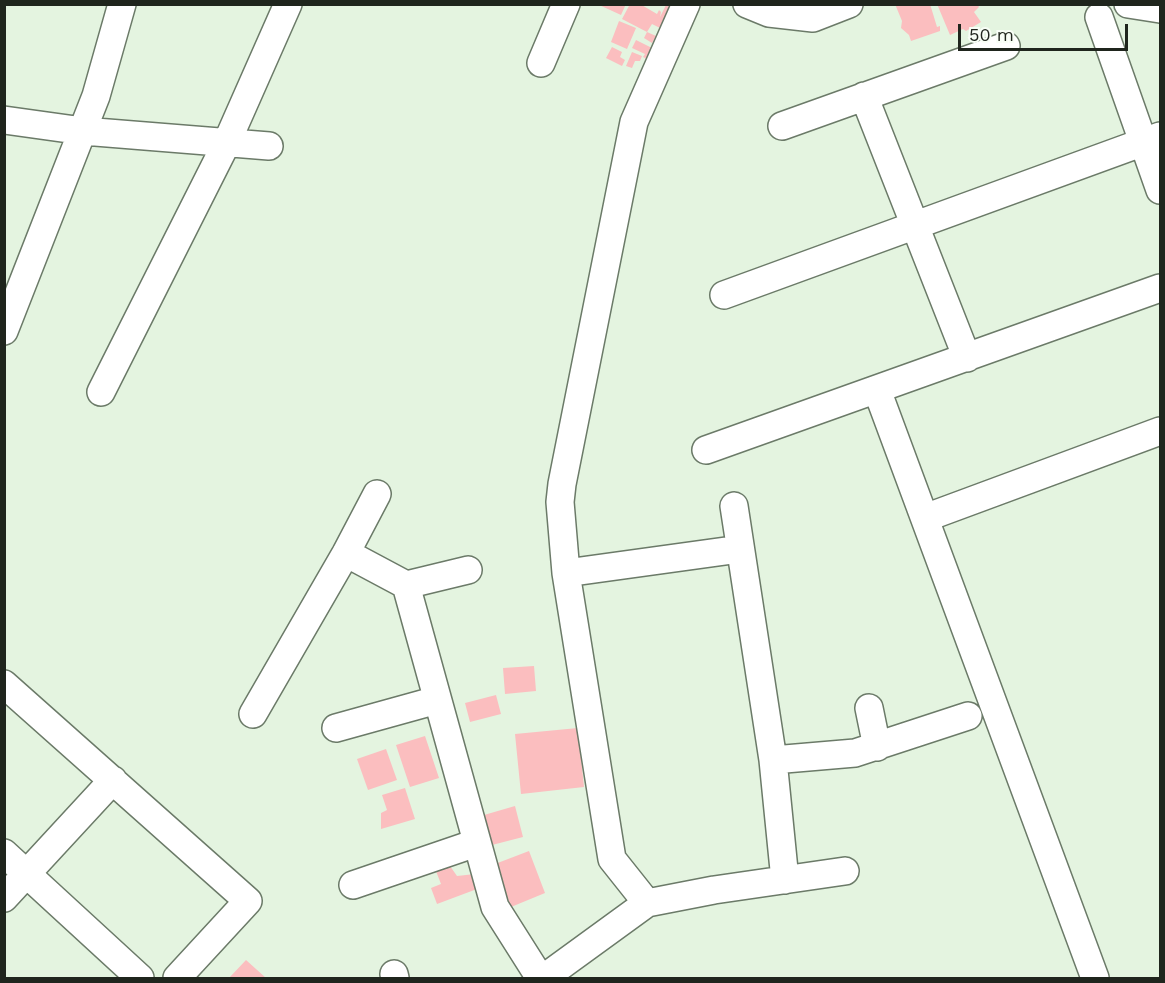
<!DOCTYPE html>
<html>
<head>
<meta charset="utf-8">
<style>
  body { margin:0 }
  #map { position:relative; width:1165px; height:983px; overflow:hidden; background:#e4f4e0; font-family:"Work Sans",sans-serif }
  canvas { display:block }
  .frame { position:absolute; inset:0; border:6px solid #1f251d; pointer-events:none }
  .scale { position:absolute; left:958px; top:24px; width:170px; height:27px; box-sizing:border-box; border:3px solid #1f251d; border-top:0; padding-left:8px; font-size:18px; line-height:21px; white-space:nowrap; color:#1f251d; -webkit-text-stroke:4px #f8fef6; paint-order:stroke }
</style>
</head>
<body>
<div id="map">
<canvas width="1165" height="983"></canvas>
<div class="frame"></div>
<div class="scale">50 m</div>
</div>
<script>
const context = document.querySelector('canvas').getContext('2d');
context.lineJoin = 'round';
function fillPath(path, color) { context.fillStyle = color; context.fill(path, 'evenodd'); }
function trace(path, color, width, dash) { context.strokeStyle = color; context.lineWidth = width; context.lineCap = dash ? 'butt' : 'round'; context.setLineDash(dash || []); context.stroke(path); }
const building = new Path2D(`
  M597 4H626L621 15Z
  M630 4H640L657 14 659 10 661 12 660 17 666 5 677 11 662 29 652 24 647 32 656 36 652 43 644 38 647 32 622 19Z
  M895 4H930L937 27 940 26V31L911 41 909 35 901 28 902 21Z
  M937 4H977L979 7 974 12 981 22 966 31 963 29 950 35Z
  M619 21 636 28 627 49 611 42Z
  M636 40 654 49 649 60 643 57 645 54 632 48Z
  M612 47 622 52 620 57 625 60 622 66 606 58Z
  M632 52 642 56 640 61H635L632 68 626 66Z
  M534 666 536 691 505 694 503 668Z
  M496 695 501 714 470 722 465 703Z
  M578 728 584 787 521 794 515 734Z
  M425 736 439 778 410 787 396 745Z
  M386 749 397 780 368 790 357 759Z
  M405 788 415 819 381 829V813L387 810 382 795Z
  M515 806 523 837 492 845 484 815Z
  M529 851 545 893 511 907 495 864Z
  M434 866H450L457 876 475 874 477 889 437 904 431 888 441 884Z
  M246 960 266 978H229Z`);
const minor = new Path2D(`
  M747 4 769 13 813 18 849 4
  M1128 4 1160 9
  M1099 17 1160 190
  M541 63 566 4
  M864 96 967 358
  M4 120 83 131 269 146
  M782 126 1006 46
  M724 295 1160 136
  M4 331 96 96 122 4
  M877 390 1095 978
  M101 392 227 142 288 4
  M706 450 1160 288
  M734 506 773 760 785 880
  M925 518 1160 431
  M346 553 406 585 468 570
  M566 573 740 549
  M406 585 495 907 540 978
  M4 684 248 901 177 978
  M869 708 877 747
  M253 714 346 553 377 494
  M336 728 437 700
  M773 760 855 753 968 716
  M4 853 140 978
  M353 885 476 843
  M4 898 113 780
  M647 903 612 859 566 573 560 502 562 484 634 122 686 4
  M394 974 395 978
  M544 978 647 903 714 890 845 871`);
fillPath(building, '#fbbebf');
trace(minor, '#6b7a68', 30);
trace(minor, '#fff', 27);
</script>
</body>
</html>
